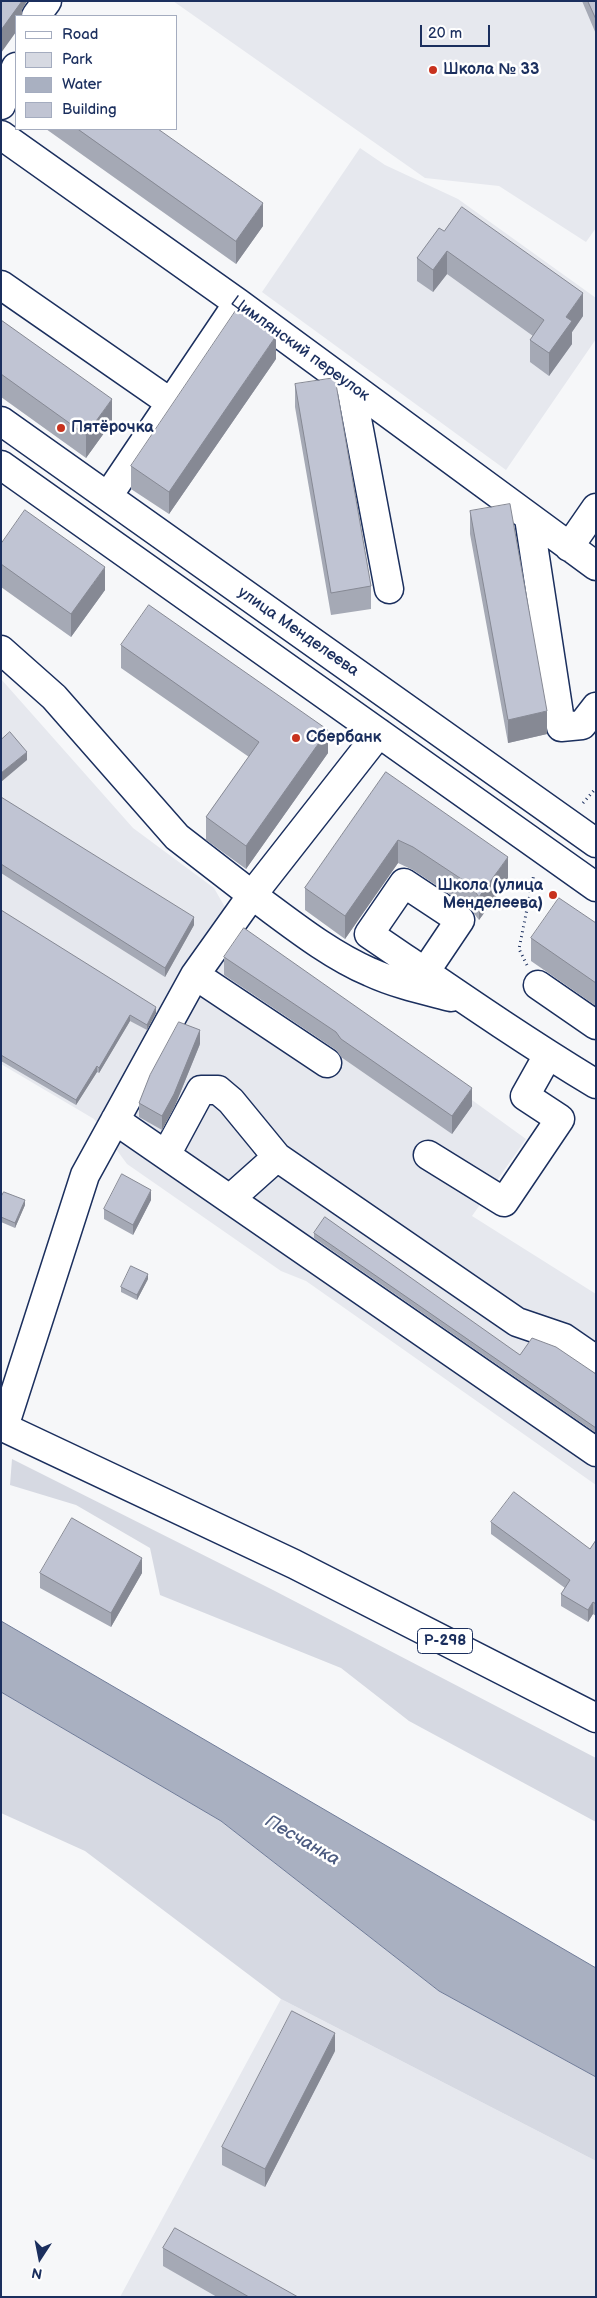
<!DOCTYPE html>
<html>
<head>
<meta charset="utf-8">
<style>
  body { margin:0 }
  #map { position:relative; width:597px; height:2298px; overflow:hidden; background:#f6f7f9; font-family:"Balsamiq Sans",sans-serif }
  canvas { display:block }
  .frame { position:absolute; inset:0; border:2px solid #1b2f5e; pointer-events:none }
  .legend { position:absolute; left:15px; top:15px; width:162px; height:115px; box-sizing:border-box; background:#fff; border:1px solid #a4acbf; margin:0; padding:6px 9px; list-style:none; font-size:15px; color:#1b2f5e }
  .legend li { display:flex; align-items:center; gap:10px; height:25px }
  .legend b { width:25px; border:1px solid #a4acbf }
  .north { position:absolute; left:15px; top:2233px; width:50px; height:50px; -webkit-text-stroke:4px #fff; paint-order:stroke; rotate:191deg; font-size:14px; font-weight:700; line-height:20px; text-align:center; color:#1b2f5e }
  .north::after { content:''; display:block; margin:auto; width:18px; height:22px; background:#1b2f5e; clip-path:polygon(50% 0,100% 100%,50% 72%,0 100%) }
  .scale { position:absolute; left:420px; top:25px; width:70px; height:22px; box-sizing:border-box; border:2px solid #1b2f5e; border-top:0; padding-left:6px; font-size:15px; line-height:18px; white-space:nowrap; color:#1b2f5e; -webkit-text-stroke:4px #fff; paint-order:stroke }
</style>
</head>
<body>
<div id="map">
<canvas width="597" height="2298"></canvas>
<div class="frame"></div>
<ul class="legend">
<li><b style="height:6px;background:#fff"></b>Road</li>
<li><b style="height:14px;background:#d6d9e2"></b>Park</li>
<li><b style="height:14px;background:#a9b0c1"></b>Water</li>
<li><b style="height:14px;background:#c0c4d3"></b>Building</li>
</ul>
<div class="north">N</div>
<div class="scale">20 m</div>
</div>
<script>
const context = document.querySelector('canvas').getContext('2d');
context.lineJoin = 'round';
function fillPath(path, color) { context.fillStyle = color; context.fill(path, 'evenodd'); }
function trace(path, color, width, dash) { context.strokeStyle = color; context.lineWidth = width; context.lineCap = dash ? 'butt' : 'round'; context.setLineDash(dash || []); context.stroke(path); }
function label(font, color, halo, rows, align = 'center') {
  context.font = font + ' "Balsamiq Sans",sans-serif'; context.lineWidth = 5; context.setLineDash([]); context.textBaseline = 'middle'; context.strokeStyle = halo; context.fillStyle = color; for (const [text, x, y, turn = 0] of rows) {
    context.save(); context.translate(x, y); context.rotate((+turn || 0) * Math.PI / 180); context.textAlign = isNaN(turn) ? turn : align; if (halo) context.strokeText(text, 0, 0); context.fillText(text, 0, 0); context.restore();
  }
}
const built = new Path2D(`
  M173 1H596V228L586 242 499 186 425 178Z
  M360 148 385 165 458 199 596 298V339L506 470 262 292Z
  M1 679 133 828 214 888 239 932 526 1139 472 1216 596 1294V1485L306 1281 281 1271 127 1164 94 1119 1 1064Z
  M281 1999 596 2161V2297H120Z`);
const green = new Path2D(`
  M12 1459 273 1590 596 1758V1822L409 1721 341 1668 160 1595 150 1548 76 1505 10 1485Z
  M1 1692 221 1821 439 1991 596 2077V2161L281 1999 85 1851 1 1813Z`);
const water = new Path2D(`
  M1 1621 596 1968V2077L439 1991 221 1821 1 1692Z`);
const path = new Path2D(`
  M583 803 596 788
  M527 965 519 949 534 874`);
const minor = new Path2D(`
  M36 16 47 1
  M1 105 16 67
  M1 135 238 303 596 566
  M1 285 171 403
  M351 387 389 589
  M1 421 596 843
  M1 465 596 887
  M108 496 238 303
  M529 518 561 727 582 725 596 707
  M569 547 596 508
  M1 650 54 697 177 837 252 895 195 975 85 1175 4 1427
  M379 733 252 895C289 922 328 954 370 972 396 984 424 990 451 997
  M425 972 460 920 404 883 369 934C444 985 518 1037 596 1084
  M195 975 327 1063
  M538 985 596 1025
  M115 1120 596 1452
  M166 1155 201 1090H218L231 1101 277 1157 517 1322 564 1338 596 1360
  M428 1155 504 1202 560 1119 525 1096 548 1055
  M230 1199 277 1157`);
const highway = new Path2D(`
  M1 1426 294 1564 596 1718`);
const wall = new Path2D(`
  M582 1H596V34Z
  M46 129H158L263 226 236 264Z
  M444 231 583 316 572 332V344L549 376 530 362V340L533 336 447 274 433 292 417 281V258Z
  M1 320 112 422 86 458 1 397Z
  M276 359 169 514 131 489V466Z
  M295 384 371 586V609L331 615 295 407Z
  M470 511 547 734 508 743 470 534Z
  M1 544 105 590 71 637 1 587Z
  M121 645 328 753 246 869 206 840V817L249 757 121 668Z
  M386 772 508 880 479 920 469 907 413 870 398 863 345 939 305 910V888Z
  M1 797 194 925 165 977 1 873Z
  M1 910 156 1013 147 1030 130 1021 99 1073 97 1072 76 1105 1 1061Z
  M596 923V1006L531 961V938Z
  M224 957 472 1106 452 1134 341 1057 336 1050 224 975Z
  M200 1044 174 1108 162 1130 139 1117V1103Z
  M1 1197 25 1205 15 1228 1 1222Z
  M151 1200 133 1235 104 1219V1209Z
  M314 1233 520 1355 596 1374V1433L314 1238Z
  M148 1279 137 1300 121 1292V1287Z
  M491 1522 590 1549 596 1540V1616L593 1614 588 1622 561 1606V1594L565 1588 491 1534Z
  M40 1573H142L111 1627 40 1588Z
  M335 2051 265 2187 222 2165V2147Z
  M163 2248 298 2297H217L163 2266Z`);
const shadedWall = new Path2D(`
  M20 1H27L22 10V16H16V32L1 53V30Z
  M263 203V226L236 264V241Z
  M447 251V274L433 292V270Z
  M583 293V316L572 332V344L549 376V353L566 317Z
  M276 336V359L169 514V492Z
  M112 399V422L86 458V435Z
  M105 567V590L71 637V614Z
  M547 711V734L508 743V720Z
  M328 730V753L246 869V846Z
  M27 752V760L1 782V773Z
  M398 840V863L345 939V916Z
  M508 857V880L479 920V897Z
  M194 917V925L165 977V968Z
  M156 1007V1013L147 1030V1025Z
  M130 1015V1021L99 1073V1068Z
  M200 1030V1044L174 1108 162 1130V1116Z
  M97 1066V1072L76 1105V1100Z
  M472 1088V1106L452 1134V1116Z
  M151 1190V1200L133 1235V1225Z
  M25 1200V1205L15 1228V1223Z
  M148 1274V1279L137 1300V1295Z
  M142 1558V1573L111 1627V1613Z
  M593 1602V1614L588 1622V1610Z
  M335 2033V2051L265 2187V2169Z`);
const building = new Path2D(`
  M1 1H22L1 30Z
  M588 1H596V19Z
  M78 129H158L263 203 236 241Z
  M462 207 583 293 566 317 572 321 549 353 530 340 544 320 447 251 433 270 417 258 439 228 444 231Z
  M237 309 276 336 169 492 131 466Z
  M1 320 112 399 86 435 1 374Z
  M335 378 371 586 331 593 295 384Z
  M510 504 547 711 508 720 470 511Z
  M25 510 105 567 71 614 1 564V544Z
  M149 605 328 730 246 846 206 817 259 742 121 645Z
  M10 732 27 752 1 773V740Z
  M386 772 508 857 479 897 469 884 413 847 398 840 345 916 305 888Z
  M1 797 194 917 165 968 1 864Z
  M559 898 596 923V983L531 938Z
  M1 910 156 1007 147 1025 130 1015 99 1068 97 1066 76 1100 1 1055Z
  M244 928 472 1088 452 1116 341 1039 336 1032 224 957Z
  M179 1022 200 1030 174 1094 162 1116 139 1103 150 1075Z
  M122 1174 151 1190 133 1225 104 1209Z
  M4 1192 25 1200 15 1223 1 1217V1197Z
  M325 1217 520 1355 532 1338 556 1347 596 1374V1428L314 1233Z
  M131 1266 148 1274 137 1295 121 1287Z
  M514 1492 590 1549 596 1540V1604L593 1602 588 1610 561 1594 570 1580 491 1522Z
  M72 1518 142 1558 111 1613 40 1573Z
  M292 2011 335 2033 265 2169 222 2147Z
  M175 2228 298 2297H249L163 2248Z`);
const markers = [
  [433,70,5,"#c8321e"],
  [61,428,5,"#c8321e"],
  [296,738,5,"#c8321e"],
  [553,895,5,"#c8321e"]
];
const shields = [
  [445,1641,55]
];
const shieldNames = [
  ["Р-298",445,1641]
];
const poiNames = [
  ["Школа № 33",443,70],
  ["Пятёрочка",71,428],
  ["Сбербанк",306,738],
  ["Школа (улица",543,886,"right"],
  ["Менделеева)",543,904,"right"]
];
const streetNames = [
  ["Цимлянский переулок",300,349,36],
  ["улица Менделеева",298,632,35]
];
const waterNames = [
  ["Песчанка",302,1841,30]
];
fillPath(built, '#e6e8ee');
fillPath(green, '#d6d9e2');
fillPath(water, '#a9b0c1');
trace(water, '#707c99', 1);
trace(minor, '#1b2f5e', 31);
trace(highway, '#1b2f5e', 31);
trace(path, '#1b2f5e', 3, [1, 4]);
trace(minor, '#fff', 28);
trace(highway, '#fff', 28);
fillPath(wall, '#a5a9b5');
fillPath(shadedWall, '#868994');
fillPath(building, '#c0c4d3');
trace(building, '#868994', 1);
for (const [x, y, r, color] of markers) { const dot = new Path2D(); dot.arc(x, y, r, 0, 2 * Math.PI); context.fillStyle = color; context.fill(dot); trace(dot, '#fff', 2); }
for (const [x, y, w] of shields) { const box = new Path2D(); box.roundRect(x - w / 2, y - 12.5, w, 25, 4); context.fillStyle = '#fff'; context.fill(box); trace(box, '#1b2f5e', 1); }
label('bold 15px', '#1b2f5e', null, shieldNames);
label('bold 16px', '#1b2f5e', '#fff', poiNames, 'left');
label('16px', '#1b2f5e', '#fff', streetNames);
label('italic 18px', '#4d5c81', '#fff', waterNames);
</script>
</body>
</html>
